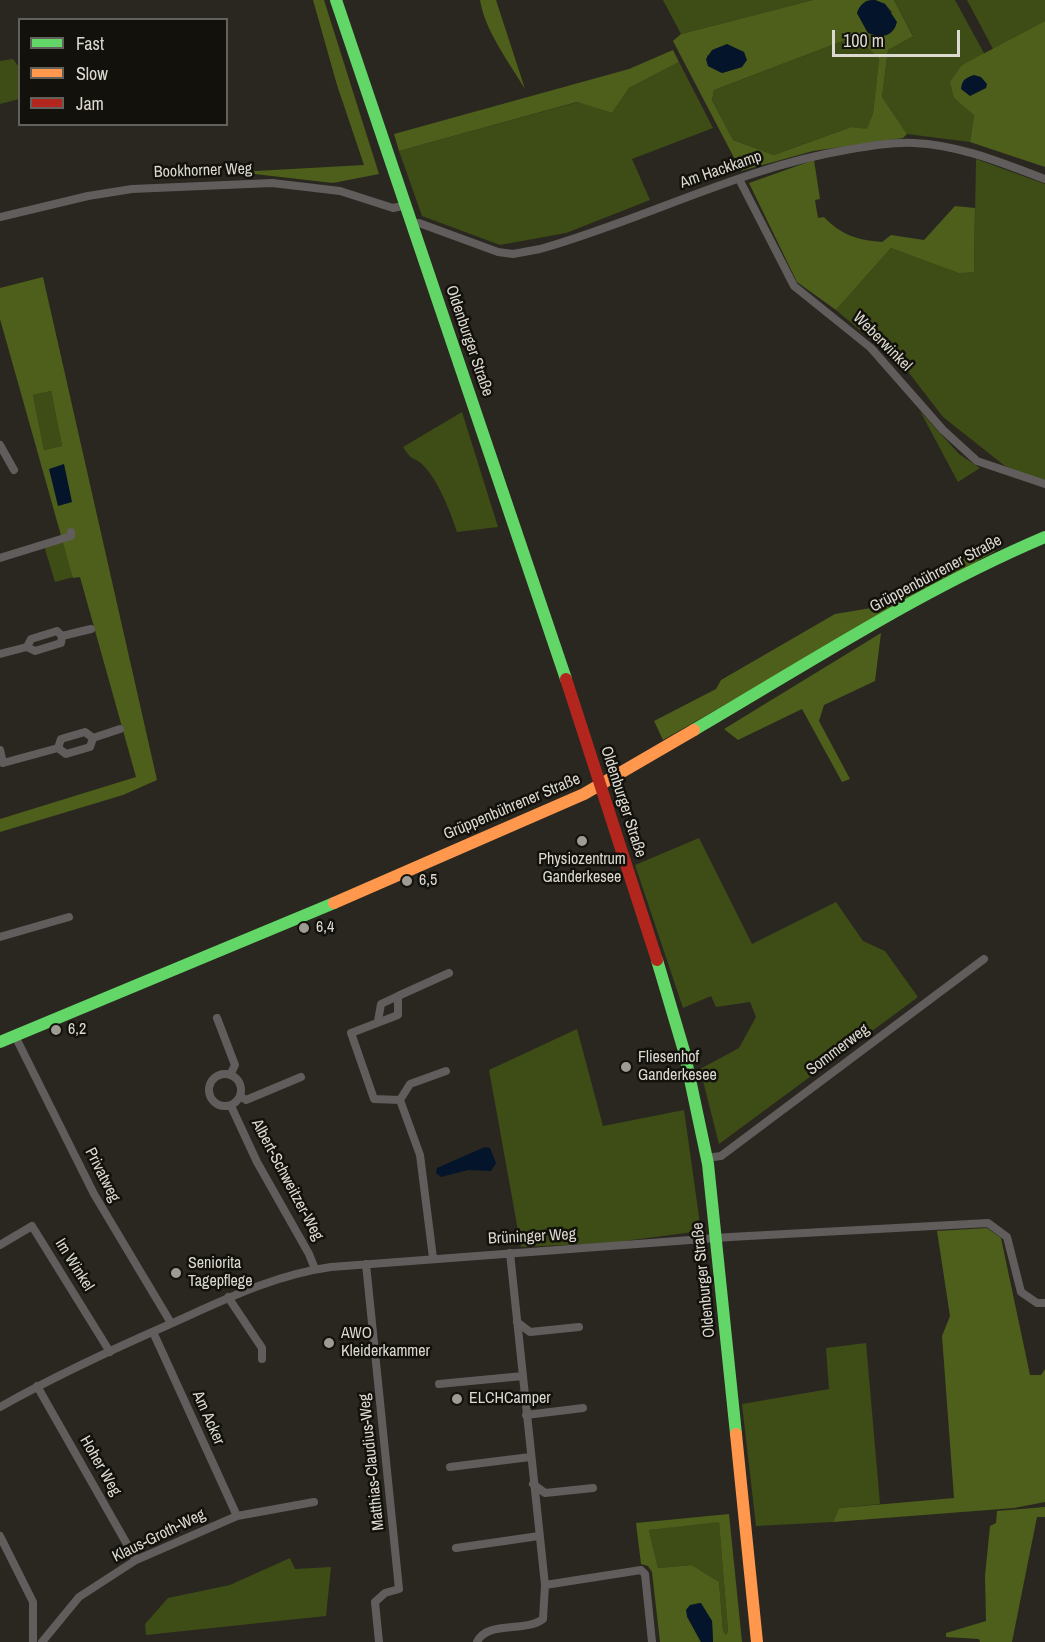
<!DOCTYPE html>
<html>
<head>
<meta charset="utf-8">
<style>
  body { margin:0 }
  #map { position:relative; width:1045px; height:1642px; overflow:hidden; background:#2a2720; font-family:"Archivo Narrow",sans-serif }
  canvas { display:block }
  .legend { position:absolute; left:18px; top:18px; width:210px; height:108px; box-sizing:border-box; background:#13110c; border:2px solid #63615b; margin:0; padding:8px 10px; list-style:none; font-size:18px; color:#dcd9d1 }
  .legend li { display:flex; align-items:center; gap:12px; height:30px }
  .legend b { width:30px; border:2px solid #63615b }
  .scale { position:absolute; left:832px; top:30px; width:128px; height:27px; box-sizing:border-box; border:3px solid #dcd9d1; border-top:0; padding-left:8px; font-size:18px; line-height:21px; white-space:nowrap; color:#dcd9d1; -webkit-text-stroke:4px #13110c; paint-order:stroke }
</style>
</head>
<body>
<div id="map">
<canvas width="1045" height="1642"></canvas>
<ul class="legend">
<li><b style="height:8px;background:#63d668"></b>Fast</li>
<li><b style="height:8px;background:#ff974d"></b>Slow</li>
<li><b style="height:8px;background:#b3261e"></b>Jam</li>
</ul>
<div class="scale">100 m</div>
</div>
<script>
const context = document.querySelector('canvas').getContext('2d');
context.lineJoin = 'round';
function fillPath(path, color) { context.fillStyle = color; context.fill(path, 'evenodd'); }
function trace(path, color, width, dash) { context.strokeStyle = color; context.lineWidth = width; context.lineCap = dash ? 'butt' : 'round'; context.setLineDash(dash || []); context.stroke(path); }
function label(font, color, halo, rows, align = 'center') {
  context.font = font + ' "Archivo Narrow",sans-serif'; context.lineWidth = 5; context.setLineDash([]); context.textBaseline = 'middle'; context.strokeStyle = halo; context.fillStyle = color; for (const [text, x, y, turn = 0] of rows) {
    context.save(); context.translate(x, y); context.rotate((+turn || 0) * Math.PI / 180); context.textAlign = isNaN(turn) ? turn : align; if (halo) context.strokeText(text, 0, 0); context.fillText(text, 0, 0); context.restore();
  }
}
const green = new Path2D(`
  M663 0H813L681 34Z
  M894 0H955L985 55 962 65 954 98 974 114 970 142 907 134 882 97 888 50 913 35Z
  M967 0H1045V21L993 49Z
  M856 36 879 59 873 113 867 130 851 127 774 155 733 140 712 100 714 90Z
  M13 59 19 67V99L0 104V61Z
  M679 62 713 128 632 159 650 200 566 233 500 245 422 216 399 151 578 102 612 113 629 88Z
  M976 159 1045 184V483L1005 466 943 417 906 369 836 310 891 248 959 272H974Z
  M51 391 62 446 44 450 33 395Z
  M920 411 959 454 980 468 958 482Z
  M462 412 498 527 457 532C451 513 438 480 423 465 414 456 413 463 403 447Z
  M61 540 89 573 55 582 44 546Z
  M699 838 752 944 836 902 863 941 885 951 918 997 719 1144 700 1069 739 1048 756 1017 750 1002 716 1007 711 996 683 1008 635 865Z
  M577 1029 603 1126 684 1110 701 1231 609 1243 521 1247 489 1070Z
  M866 1343 880 1504 839 1508 833 1522 756 1526 742 1404 829 1389 826 1348Z
  M719 1521 728 1631 726 1635 723 1631 719 1582 692 1565 658 1568 649 1530Z
  M290 1558 295 1569 331 1567 326 1616 146 1635 145 1624 168 1598 230 1585Z`);
const forest = new Path2D(`
  M313 0H324L379 174 333 183 237 172 364 165 337 85Z
  M480 0H496L525 89C509 62 485 31 480 0Z
  M813 0H872L866 1 857 13 868 33 892 12 885 4 875 0H894L913 36 888 50 882 97 907 134 903 138 813 151 741 171 673 41 681 34ZM856 36 879 59 873 113 867 129 851 127 774 155 733 140 712 100 714 90ZM707 55 742 67 722 73 708 66Z
  M1045 21V167L970 142 974 115 954 98 950 82 962 65Z
  M673 50 679 62 629 88 612 113 577 102 399 151 394 134 629 69Z
  M814 160 820 199 815 200 818 218 824 217C841 235 857 240 882 242L891 235 924 240 955 206 975 208 974 272 959 273 891 248 836 310 797 282 749 183Z
  M43 277 157 780 123 795 0 832V819L136 777 80 577 73 578 0 319V288ZM51 391 62 446 44 450 33 395Z
  M989 541 995 551 663 740 654 721 716 689 721 680 835 614 877 607Z
  M881 633 875 681 824 705 819 721 850 779 842 782 802 709 738 740 724 729Z
  M987 1228 1001 1238 1030 1375H1041L1045 1369V1502L1014 1508 833 1522 839 1508 954 1498 942 1336 950 1316 937 1231Z
  M1045 1507V1517H1037L1012 1642H980L979 1639 946 1637V1633L986 1621 985 1576 990 1526 996 1523 997 1511Z
  M729 1514 742 1642H713L712 1621 700 1603 695 1604 687 1617 701 1642H660L652 1572 648 1566 641 1564 636 1523ZM719 1522 728 1631 726 1635 723 1631 719 1582 692 1565 658 1568 649 1530Z`);
const water = new Path2D(`
  M875 0 885 4 897 22C893 37 881 39 868 33L857 13C860 4 865 0 875 0Z
  M727 44 744 52 747 60 742 67 722 73 708 66 706 59 712 50Z
  M974 75 981 77 987 84 986 88 970 96 961 89C962 80 965 78 974 75Z
  M64 464 72 502 58 506 49 469Z
  M485 1147 490 1148 496 1163 491 1171 468 1170 441 1177 436 1173 437 1168Z
  M701 1603 712 1621 713 1642H701L687 1616 686 1610 690 1605Z`);
const street = new Path2D(`
  M739 179 794 286 871 348 943 430 977 461 1045 484
  M0 217 88 196 132 189 272 183 340 191 393 208 407 205
  M413 224 419 223 498 252 513 254 540 249C643 220 740 168 846 150 869 146 891 142 914 143 960 145 1002 163 1045 179
  M0 445 14 470
  M0 558 71 536V532
  M27 647 31 639 57 631 62 636
  M0 654 27 647 35 651 61 643 62 636 91 629
  M58 748 61 739 85 732 93 738
  M0 750 3 763 58 748 66 754 90 747 93 738 120 729
  M0 937 69 917
  M217 1018 235 1065 230 1075
  M378 1021 381 1004 398 996
  M15 1036 94 1194 171 1323
  M209 1090a16 16 0 1 1 32 0a16 16 0 1 1-32 0Z
  M240 1096 246 1100 301 1077
  M400 1100 410 1084 446 1071
  M231 1106 257 1162 309 1254 315 1269
  M706 1158 721 1156 984 959
  M0 1245 32 1226 110 1352
  M433 1258 420 1155 400 1100 374 1099 351 1033 398 1015V996L449 973
  M366 1264 399 1589 385 1593 375 1602 379 1642
  M228 1297 262 1348V1359
  M517 1322 530 1332 579 1327
  M153 1332 237 1516
  M439 1384 523 1376
  M37 1386 136 1560
  M0 1407C55 1376 111 1350 168 1325 222 1301 273 1275 331 1267L730 1237 988 1223 1007 1237 1021 1292 1037 1303H1045
  M526 1415 583 1408
  M450 1467 530 1457
  M533 1484 545 1493 593 1488
  M0 1536 33 1602V1642
  M456 1548 539 1536
  M545 1585 641 1570 645 1574 652 1642
  M42 1642 79 1597 136 1560 237 1516 314 1502
  M477 1642C487 1620 525 1633 543 1619L545 1585 510 1253`);
const fast = new Path2D(`
  M336 0 566 679
  M694 730C809 663 922 589 1045 537
  M657 960 684 1051 708 1164 736 1434
  M0 1042 334 903`);
const slow = new Path2D(`
  M334 903 584 794 694 730
  M736 1434 757 1642`);
const jam = new Path2D(`
  M566 679 657 960`);
const markers = [
  [582,841,6,"#9e9b93"],
  [407,881,6,"#9e9b93"],
  [304,928,6,"#9e9b93"],
  [56,1030,6,"#9e9b93"],
  [626,1067,6,"#9e9b93"],
  [176,1273,6,"#9e9b93"],
  [329,1343,6,"#9e9b93"],
  [457,1399,6,"#9e9b93"]
];
const streetNames = [
  ["Am Hackkamp",721,170,-19],
  ["Bookhorner Weg",203,171,-2],
  ["Oldenburger Straße",469,341,71],
  ["Weberwinkel",882,342,45],
  ["Grüppenbührener Straße",936,574,-28],
  ["Oldenburger Straße",623,802,72],
  ["Grüppenbührener Straße",512,807,-23],
  ["Sommerweg",838,1050,-37],
  ["Privatweg",102,1175,63],
  ["Albert-Schweitzer-Weg",287,1180,62],
  ["Brüninger Weg",532,1237,-3],
  ["Im Winkel",74,1265,58],
  ["Oldenburger Straße",704,1280,-96],
  ["Am Acker",208,1418,66],
  ["Matthias-Claudius-Weg",372,1462,-96],
  ["Hoher Weg",100,1466,60],
  ["Klaus-Groth-Weg",159,1536,-26]
];
const poiNames = [
  ["Physiozentrum",582,860,"center"],
  ["Ganderkesee",582,878,"center"],
  ["6,5",419,881],
  ["6,4",316,928],
  ["6,2",68,1030],
  ["Fliesenhof",638,1058],
  ["Ganderkesee",638,1076],
  ["Seniorita",188,1264],
  ["Tagepflege",188,1282],
  ["AWO",341,1334],
  ["Kleiderkammer",341,1352],
  ["ELCHCamper",469,1399]
];
fillPath(green, '#3e4c16');
fillPath(forest, '#4d5f1a');
fillPath(water, '#04142b');
trace(street, '#605d5c', 8);
trace(fast, '#63d668', 12);
trace(slow, '#ff974d', 12);
trace(jam, '#b3261e', 12);
for (const [x, y, r, color] of markers) { const dot = new Path2D(); dot.arc(x, y, r, 0, 2 * Math.PI); context.fillStyle = color; context.fill(dot); trace(dot, '#13110c', 2); }
label('16px', '#dcd9d1', '#13110c', streetNames);
label('16px', '#dcd9d1', '#13110c', poiNames, 'left');
</script>
</body>
</html>
